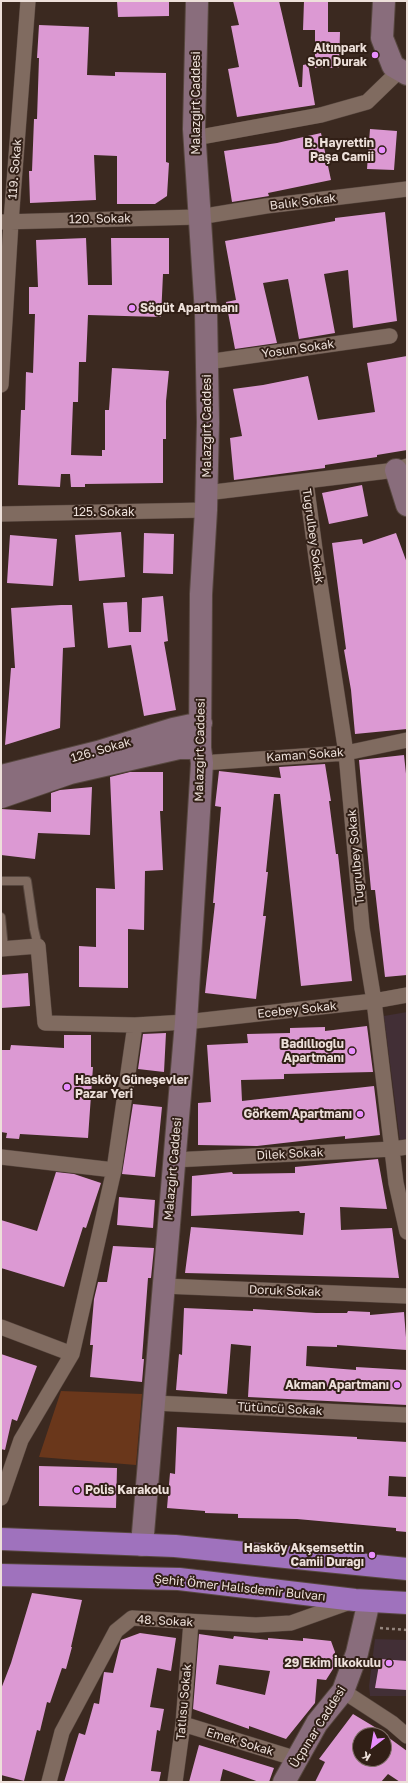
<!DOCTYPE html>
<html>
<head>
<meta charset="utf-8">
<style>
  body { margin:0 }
  #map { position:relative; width:408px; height:1783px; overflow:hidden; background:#3b2920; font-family:"Golos Text",sans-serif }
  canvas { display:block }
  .frame { position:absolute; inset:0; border:2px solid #ede0da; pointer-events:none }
  .north { position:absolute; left:352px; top:1727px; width:40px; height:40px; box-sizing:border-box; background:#311f16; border:1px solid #7c6c64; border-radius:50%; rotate:211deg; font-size:11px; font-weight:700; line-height:16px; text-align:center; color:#ede0da }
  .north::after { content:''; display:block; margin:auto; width:14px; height:18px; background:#e98efe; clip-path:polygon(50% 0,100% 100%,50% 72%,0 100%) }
</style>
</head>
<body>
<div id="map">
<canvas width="408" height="1783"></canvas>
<div class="frame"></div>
<div class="north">K</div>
</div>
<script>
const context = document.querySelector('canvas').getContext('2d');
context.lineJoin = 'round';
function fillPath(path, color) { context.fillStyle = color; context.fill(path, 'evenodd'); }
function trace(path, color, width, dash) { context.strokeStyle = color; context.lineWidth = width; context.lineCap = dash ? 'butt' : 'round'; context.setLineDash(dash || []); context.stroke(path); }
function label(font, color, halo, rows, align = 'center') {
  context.font = font + ' "Golos Text",sans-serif'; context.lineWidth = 4; context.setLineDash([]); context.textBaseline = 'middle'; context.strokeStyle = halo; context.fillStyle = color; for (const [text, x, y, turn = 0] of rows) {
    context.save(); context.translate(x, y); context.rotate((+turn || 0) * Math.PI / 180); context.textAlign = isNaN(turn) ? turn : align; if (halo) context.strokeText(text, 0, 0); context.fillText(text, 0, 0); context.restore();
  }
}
const commercial = new Path2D(`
  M407 1012V1139L400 1141 384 1016Z
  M375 1639 407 1640V1696H370L369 1686Z`);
const green = new Path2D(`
  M61 1391 142 1394 136 1465 39 1457Z`);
const building = new Path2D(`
  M117 1H169V16L118 17Z
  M233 1H279L299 87H302L303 65 308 64 315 105 237 117 228 69 239 67 231 26 239 25Z
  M304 1H328V32H340L339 68H315V30H303Z
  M39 25 89 27 87 75 115 76V72L166 73V162L169 163 167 196 155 204H117V156L94 155 96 200 30 203 29 171H32L34 119H37L39 58H37Z
  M370 129 397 131 394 170 367 169Z
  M321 133 331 180 268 193 269 196 232 202 224 151 277 143Z
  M385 212 397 321 353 328 348 270 324 274 335 333 299 339 288 279 263 283 277 343 235 349 226 302 236 300 225 241 335 221V218Z
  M86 238 88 285H112L111 238H169V274H163L161 317 88 315 86 362H79L78 402H73L71 455 102 456V450H105V410H109L112 368 169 371 166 401V439H163V483L85 484V487H71L70 474H61L60 487 18 485 21 410H25L26 372 33 373 35 314H29V287H38L36 240Z
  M407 356V450L377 455V457L325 465V468L234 480 230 438 242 436 233 389 263 385 308 376 318 420 375 412 367 363Z
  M362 485 368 516 329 524 322 493Z
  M121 532 125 577 79 581 75 535Z
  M144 533 174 534 173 574 143 573Z
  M396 533 407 563V729L355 734 351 690 344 650 346 649 332 543 362 539 363 544Z
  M10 535 57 539 53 586 7 583Z
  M163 596 168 641 164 642 176 710 144 716 131 645 108 648 103 603 127 602 129 632H141L142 598Z
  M61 605H72L75 647 63 648 60 728 5 745 11 668H15L11 608Z
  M404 755 407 783V975L385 977 375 890H371L359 760Z
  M325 764 331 801H329L336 854H338L352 981 301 986 280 794H274L266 872H268L263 916H266L256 999 205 993 215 903H213L221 807 215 806 219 771 281 778 279 767Z
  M130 772H163V811H160L163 870 145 871 144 930 128 929V988L79 987V946L96 947V888L115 889 110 777Z
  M92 787 90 835 38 833 35 859 1 855V809L51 812V793L60 790Z
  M28 973 30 1006 1 1008V975Z
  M367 1026 373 1072 284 1074V1079L241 1080 242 1101 374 1086 380 1135 345 1139V1136L257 1146 198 1145V1103L211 1102 207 1045 248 1043 247 1034 290 1033V1028L325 1027V1031Z
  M166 1033 164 1072 138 1069 143 1034Z
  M64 1035H91V1067H93L88 1138 20 1134 19 1139 6 1138 7 1133 1 1132V1050H10L11 1045 64 1048Z
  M133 1104 162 1107 155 1177 122 1174Z
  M378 1159 387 1209 340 1207 341 1230 392 1228 399 1278 185 1273 191 1227 303 1235 305 1213H300L299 1211 191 1216 192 1176 232 1172 233 1174 295 1173V1167Z
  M56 1172 74 1174 101 1183 86 1228 83 1227 64 1287 1 1268V1220L37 1231Z
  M119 1197 155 1200 153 1228 117 1225Z
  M113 1246 154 1248 151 1278H148L142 1359H144L142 1382 90 1377 93 1345H90L94 1299 98 1282H107Z
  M184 1308 253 1311V1309L316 1313H347L348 1311 370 1312V1315L404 1312 407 1350 337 1345V1347L307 1346 306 1366 356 1370V1367L407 1370V1405L248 1397 251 1346 231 1344 227 1394 176 1390 179 1354 182 1355Z
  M1 1354 37 1366 17 1421 12 1419 5 1450 1 1449Z
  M177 1427 357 1437V1439L407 1442V1477L389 1476 388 1496 407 1497V1532L396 1531V1528L297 1519 238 1518V1514L205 1513V1511L167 1508 170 1473 175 1474Z
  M39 1466 117 1468 116 1508 39 1506Z
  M32 1593 82 1600 71 1647H72L66 1669 62 1668 50 1703 47 1702 40 1731 37 1730 24 1781 1 1775V1689L11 1663Z
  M140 1633 176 1638 171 1671 157 1668 150 1707 164 1709 160 1731 157 1730 151 1771 161 1772 159 1782H64L79 1733 85 1735 94 1703 99 1704 104 1672 113 1673 121 1640Z
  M199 1634 233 1639 234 1636 268 1640V1638L303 1641V1638L331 1641 335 1652 333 1669 326 1680 317 1679 315 1703 286 1739 249 1726V1729L193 1709ZM219 1665 270 1671 265 1695 216 1684Z
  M380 1659 407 1661V1690L375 1688Z
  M353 1714 388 1735H385L407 1751V1782H400L388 1774 381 1782H315L325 1762 319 1759ZM360 1735H384V1759H360Z
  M199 1745 274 1768 269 1782H259L223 1769 220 1782H189Z`);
const path = new Path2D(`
  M380 1628 407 1630`);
const lane = new Path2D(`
  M1 881H27L34 929 38 946
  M1 917 4 949`);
const street = new Path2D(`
  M195 138 321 115 367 102 400 70
  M1 222 199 217 266 206 407 189
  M207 362 390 336
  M1 385 11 222 28 1
  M306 482 316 557 346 753 362 928 374 1001 396 1183 407 1232
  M206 493 396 470 407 466
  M1 514 206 510
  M202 763 346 753 407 740
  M1 949 38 946 45 1023 135 1025 186 1022 374 1001 407 995
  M1 1157 114 1170
  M173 1160 393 1149 407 1147
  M163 1286 407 1296
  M1 1327 72 1354
  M154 1403 407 1415
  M1 1498 21 1440 72 1354 114 1170 135 1025
  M343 1691 392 1723 407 1736
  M183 1724 297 1759
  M49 1782 62 1732 116 1631 132 1618 256 1625 291 1623 350 1602
  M175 1782 183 1724 191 1622`);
const secondary = new Path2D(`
  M384 1 382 38 393 66 407 74
  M396 470 407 505
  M1 776 98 752 173 729 201 723
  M1 797 70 773 179 748H200
  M142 1545 186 1022 202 763 200 748 201 594 206 510 208 422 206 313 194 129 197 1
  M284 1782 317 1723 343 1691 357 1653 369 1601`);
const highway = new Path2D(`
  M1 1539 175 1546 407 1569
  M1 1575 179 1579 355 1600 407 1603`);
const markers = [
  [375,55,4,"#e98efe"],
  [382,150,4,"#e98efe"],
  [132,308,4,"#e98efe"],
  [352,1051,4,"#e98efe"],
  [67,1087,4,"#e98efe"],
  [360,1114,4,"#e98efe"],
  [397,1385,4,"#e98efe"],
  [77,1490,4,"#e98efe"],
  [372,1555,4,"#e98efe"],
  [389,1663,4,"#e98efe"]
];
const poiNames = [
  ["Altınpark",367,48],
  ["Son Durak",367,62],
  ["B. Hayrettin",374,143],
  ["Paşa Camii",374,157],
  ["Söğüt Apartmanı",140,308,"left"],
  ["Badıllıoğlu",344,1044],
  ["Apartmanı",344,1058],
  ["Hasköy Güneşevler",75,1080,"left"],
  ["Pazar Yeri",75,1094,"left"],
  ["Görkem Apartmanı",352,1114],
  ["Akman Apartmanı",389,1385],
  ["Polis Karakolu",85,1490,"left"],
  ["Hasköy Akşemsettin",364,1548],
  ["Camii Durağı",364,1562],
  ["29 Ekim İlkokulu",381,1663]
];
const streetNames = [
  ["Malazgirt Caddesi",196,103,-90],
  ["119. Sokak",15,169,-85],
  ["Balık Sokak",303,202,-7],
  ["120. Sokak",100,219,-1],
  ["Yosun Sokak",298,349,-8],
  ["Malazgirt Caddesi",207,426,-90],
  ["125. Sokak",104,512],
  ["Tuğrulbey Sokak",313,536,82],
  ["126. Sokak",101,750,-16],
  ["Malazgirt Caddesi",200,750,-89],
  ["Kaman Sokak",305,755,-4],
  ["Tuğrulbey Sokak",356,857,-95],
  ["Ecebey Sokak",297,1010,-6],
  ["Dilek Sokak",290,1154,-3],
  ["Malazgirt Caddesi",173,1169,-85],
  ["Doruk Sokak",285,1291,2],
  ["Tütüncü Sokak",280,1409,3],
  ["Şehit Ömer Halisdemir Bulvarı",240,1588,6],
  ["48. Sokak",165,1621,3],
  ["Tatlısu Sokak",184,1702,-85],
  ["Üçpınar Caddesi",318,1727,-58],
  ["Emek Sokak",240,1742,17]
];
fillPath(commercial, '#422f36');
fillPath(green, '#6a371b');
fillPath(building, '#dc99d3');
trace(lane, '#57473f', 10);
trace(street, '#57473f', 16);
trace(secondary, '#57473f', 24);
trace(highway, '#57473f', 24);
trace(path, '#95867e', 2.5, [3, 3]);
trace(lane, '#806b60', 8);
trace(street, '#806b60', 15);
trace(secondary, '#896d7c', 22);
trace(highway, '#9f72bd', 22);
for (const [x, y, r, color] of markers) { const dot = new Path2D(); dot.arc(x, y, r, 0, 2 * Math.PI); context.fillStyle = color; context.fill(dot); trace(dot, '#311f16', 1.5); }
label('bold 12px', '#ede0da', '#311f16', poiNames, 'right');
label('12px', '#ede0da', '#311f16', streetNames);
</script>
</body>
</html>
